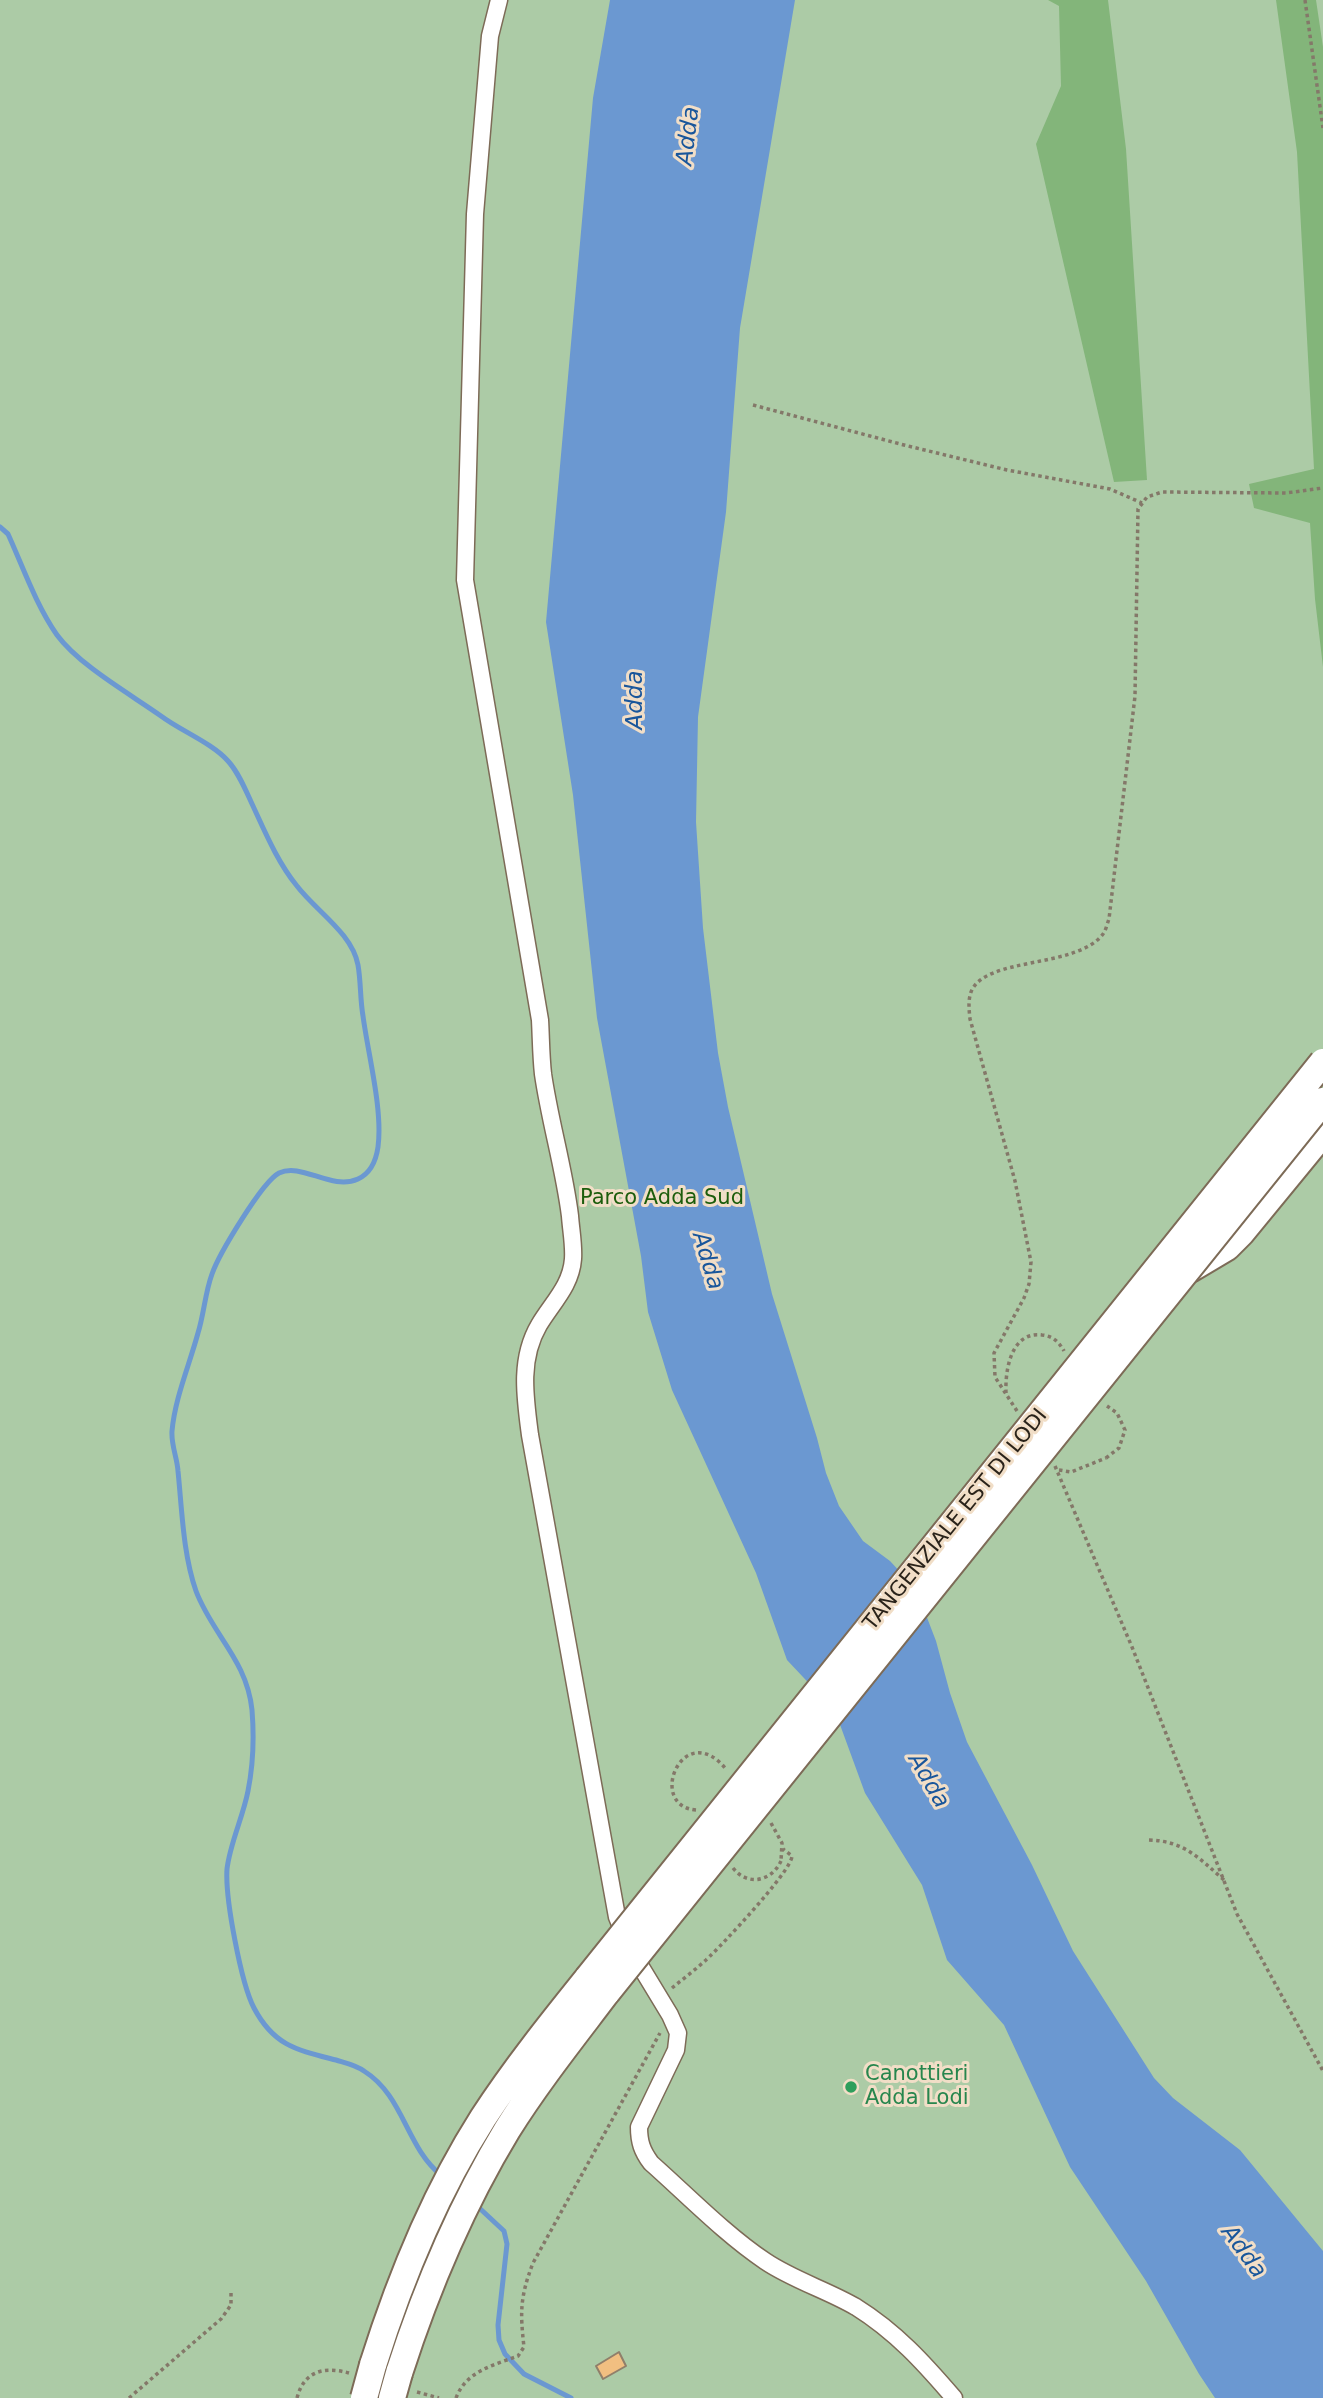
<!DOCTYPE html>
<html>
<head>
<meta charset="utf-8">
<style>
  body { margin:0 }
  canvas { display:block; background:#f1dec7 }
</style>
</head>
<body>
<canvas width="1323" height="2398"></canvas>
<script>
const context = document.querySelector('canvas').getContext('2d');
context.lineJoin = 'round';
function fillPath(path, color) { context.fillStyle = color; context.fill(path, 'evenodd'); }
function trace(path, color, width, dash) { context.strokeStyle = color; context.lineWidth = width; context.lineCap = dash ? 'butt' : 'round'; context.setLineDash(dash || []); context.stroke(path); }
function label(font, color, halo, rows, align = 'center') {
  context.font = font + ' "DejaVu Sans",sans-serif'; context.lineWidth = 6; context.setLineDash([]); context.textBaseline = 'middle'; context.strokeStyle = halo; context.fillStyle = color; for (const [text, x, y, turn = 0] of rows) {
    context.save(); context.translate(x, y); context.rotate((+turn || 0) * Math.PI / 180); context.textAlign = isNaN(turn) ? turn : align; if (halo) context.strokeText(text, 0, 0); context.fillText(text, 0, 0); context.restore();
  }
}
const green = new Path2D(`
  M0 0H1323V2398H0Z`);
const forest = new Path2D(`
  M1048 0H1108L1126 149 1147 480 1114 482 1036 144 1061 86 1059 6Z
  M1276 0H1316L1323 47V667L1315 599 1310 523 1254 508 1249 484 1314 469 1297 152Z`);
const water = new Path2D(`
  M610 0H795L740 328 726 512 698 717 696 822 703 928 718 1053 728 1107 772 1294 817 1438 826 1473 839 1506 863 1541 890 1561 916 1589 936 1641 950 1693 967 1742 1032 1865 1073 1951 1154 2078 1173 2098 1240 2150 1323 2251V2398H1215L1199 2374 1146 2281 1070 2167 1004 2025 947 1960 922 1885 865 1793 835 1711 787 1660 756 1573 672 1390 648 1312 641 1256 597 1018 573 795 546 622 593 98Z`);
const stream = new Path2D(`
  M0 527 8 534C23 567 36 605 57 635 79 665 130 694 161 716 181 731 212 743 228 761 239 773 246 791 253 806 265 832 278 863 297 886 316 911 352 933 358 965 361 982 360 999 363 1016 368 1054 383 1110 378 1147 376 1161 371 1173 358 1179 331 1191 302 1162 279 1173 262 1182 219 1254 212 1274 205 1293 204 1314 198 1333 189 1366 175 1398 172 1431 171 1445 177 1457 178 1471 182 1510 183 1554 196 1591 212 1634 247 1660 252 1710 254 1735 253 1766 248 1791 243 1817 230 1843 227 1869 225 1898 241 1983 254 2008 274 2046 297 2050 336 2060 346 2063 356 2065 364 2071 404 2096 406 2147 441 2175
  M475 2204 504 2231 507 2244 498 2325 499 2340 505 2354 524 2374 571 2398`);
const building = new Path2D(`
  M619 2352 626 2366 603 2379 596 2366Z`);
const path = new Path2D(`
  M1305 0 1323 128
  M753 405 904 445 1007 470 1110 489 1142 503
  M1006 1393C1005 1370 1011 1331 1042 1335 1053 1336 1059 1342 1064 1351
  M1017 1411 995 1377 994 1353 1024 1298 1029 1284 1031 1262 1015 1181 970 1019C969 1009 968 1001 971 992 985 956 1077 969 1103 934 1106 930 1107 924 1109 919L1135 696 1138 509 1147 497 1162 492 1286 493 1323 488
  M1055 1466 1132 1647 1237 1914 1323 2071
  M1059 1470 1071 1472 1106 1458
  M696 1810C646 1806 683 1717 726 1769
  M771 1823 782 1843 781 1861
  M1149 1840C1184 1841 1199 1858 1224 1880
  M672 1988C683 1979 695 1970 706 1960 721 1946 791 1872 792 1856L783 1849
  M417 2392 439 2398
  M129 2398 221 2319 231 2305V2291
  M297 2398C304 2371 324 2366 349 2373
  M456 2398C466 2371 494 2365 518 2356L524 2347C520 2312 520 2297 533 2263L660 2033`);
const minor = new Path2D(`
  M499 0 490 36 475 214 465 580 540 1020C541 1038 541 1056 543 1074 550 1122 564 1168 570 1216 571 1230 574 1245 573 1259 571 1286 552 1303 539 1325 519 1359 525 1397 530 1435L617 1917 630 1949 670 2015 678 2033 676 2050 639 2127C639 2142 642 2151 651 2163 686 2194 726 2235 765 2261 793 2280 827 2290 856 2307 896 2332 924 2363 954 2398`);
const trunk = new Path2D(`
  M1190 1269 1227 1247 1241 1233 1323 1133
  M373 2365C400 2279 434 2195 483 2118 515 2069 551 2024 588 1978
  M399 2373C426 2289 461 2206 507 2130 537 2082 573 2037 607 1992`);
const pathBridge = new Path2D(`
  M1106 1458 1119 1448 1125 1430 1117 1413 1107 1406
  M733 1868C748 1887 772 1881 781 1861`);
const trunkBridge = new Path2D(`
  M588 1978 1323 1062
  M607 1992 1323 1101
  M364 2398 373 2365
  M392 2398 399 2373`);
const markers = [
  [851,2087,7,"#2e9e5b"]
];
const parkNames = [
  ["Parco Adda Sud",662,1199]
];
const streetNames = [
  ["TANGENZIALE EST DI LODI",956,1520,-51]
];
const leisureNames = [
  ["Canottieri",865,2075],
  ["Adda Lodi",865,2099]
];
const waterNames = [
  ["Adda",689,136,-83],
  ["Adda",636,700,-90],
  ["Adda",707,1261,73],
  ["Adda",928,1781,60],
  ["Adda",1243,2252,54]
];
fillPath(green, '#accba6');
fillPath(forest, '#83b57a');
fillPath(water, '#6b98d1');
trace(stream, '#6b98d1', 5);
fillPath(building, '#f1bf81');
trace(building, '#907f6a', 2);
trace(minor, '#7d6b57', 19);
trace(trunk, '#7d6b57', 30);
trace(path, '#847869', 3.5, [3.5, 3.5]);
trace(minor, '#fff', 16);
trace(trunk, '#fff', 26);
trace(trunkBridge, '#7d6b57', 30, []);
trace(pathBridge, '#847869', 3.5, [3.5, 3.5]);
trace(trunkBridge, '#fff', 26);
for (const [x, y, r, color] of markers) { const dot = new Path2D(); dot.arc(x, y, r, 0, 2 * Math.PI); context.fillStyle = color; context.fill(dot); trace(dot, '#f1dec7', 2.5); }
label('21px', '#1c5d0c', '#f1dec7', parkNames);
label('21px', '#2a231a', '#f1dec7', streetNames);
label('21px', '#27864d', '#f1dec7', leisureNames, 'left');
label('italic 23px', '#19569b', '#f1dec7', waterNames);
</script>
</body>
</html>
